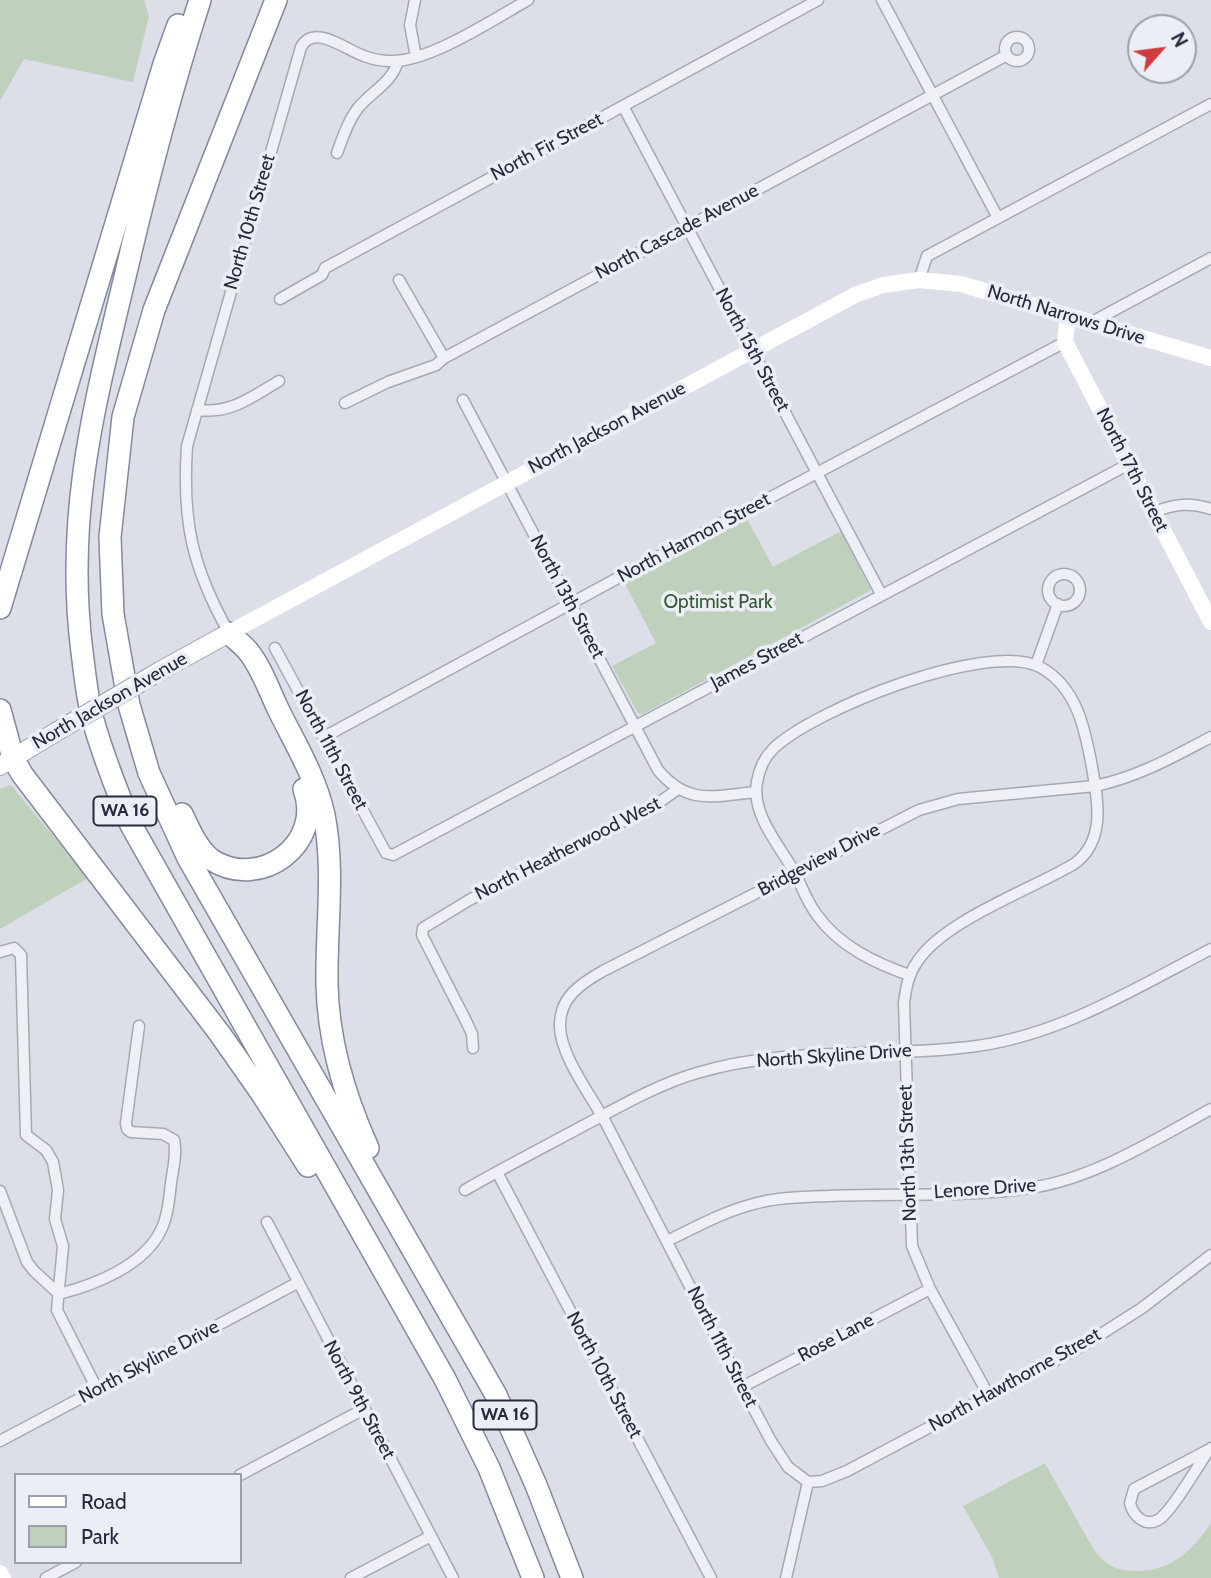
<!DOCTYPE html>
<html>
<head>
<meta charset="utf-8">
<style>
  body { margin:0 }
  #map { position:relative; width:1211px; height:1578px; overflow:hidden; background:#dcdfe7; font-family:Cabin,sans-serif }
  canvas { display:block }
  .legend { position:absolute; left:14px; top:1473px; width:228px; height:91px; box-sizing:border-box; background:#ebeef4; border:2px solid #9ca0ab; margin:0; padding:9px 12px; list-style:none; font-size:21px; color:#252b3d }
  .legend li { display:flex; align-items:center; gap:14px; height:35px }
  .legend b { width:35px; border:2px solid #9ca0ab }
  .north { position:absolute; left:1127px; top:14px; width:70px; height:70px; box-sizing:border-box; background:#ebeef4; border:2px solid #9ca0ab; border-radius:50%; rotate:62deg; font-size:19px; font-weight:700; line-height:28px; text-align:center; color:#252b3d }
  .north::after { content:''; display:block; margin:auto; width:24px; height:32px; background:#d23a3f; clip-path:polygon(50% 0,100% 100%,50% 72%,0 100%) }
</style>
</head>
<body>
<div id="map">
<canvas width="1211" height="1578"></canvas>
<ul class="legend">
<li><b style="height:9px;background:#fff"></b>Road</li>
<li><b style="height:19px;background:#bfd1bc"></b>Park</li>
</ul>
<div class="north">N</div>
</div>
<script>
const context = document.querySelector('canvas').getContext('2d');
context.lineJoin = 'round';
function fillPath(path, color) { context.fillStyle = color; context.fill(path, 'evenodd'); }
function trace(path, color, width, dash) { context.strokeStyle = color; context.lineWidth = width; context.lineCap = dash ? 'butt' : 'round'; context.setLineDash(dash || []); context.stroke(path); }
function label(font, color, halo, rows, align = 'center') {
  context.font = font + ' Cabin,sans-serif'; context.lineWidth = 7; context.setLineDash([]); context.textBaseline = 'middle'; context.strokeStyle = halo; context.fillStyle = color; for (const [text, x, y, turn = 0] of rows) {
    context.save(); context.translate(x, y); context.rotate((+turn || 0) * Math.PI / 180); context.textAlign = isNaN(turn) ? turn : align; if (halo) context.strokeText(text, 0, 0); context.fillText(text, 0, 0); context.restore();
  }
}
const green = new Path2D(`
  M0 0H144L149 16 133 82 24 59 0 101Z
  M746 517 773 567 841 531 871 590 643 714 638 713 612 666 656 643 624 582Z
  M11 785 88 878 0 929V789Z
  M1045 1463C1057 1485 1070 1507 1082 1529 1088 1539 1094 1552 1103 1560 1113 1569 1125 1571 1138 1571 1171 1571 1193 1550 1211 1523V1578H999L992 1557 963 1506Z`);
const street = new Path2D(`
  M415 0 410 25 416 57
  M882 0 998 218
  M1005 49a12 12 0 1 1 24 0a12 12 0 1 1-24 0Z
  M623 106 881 594
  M337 153C343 137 348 121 358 108 372 91 392 83 398 61
  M399 280 444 358
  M919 280 927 256 1211 104
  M280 299 322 275 325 268 818 0
  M1092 322 1211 258
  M463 400 658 770C688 806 714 796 756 792
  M345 403 388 382 436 365 444 358 1007 55
  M197 410C231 414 250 398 279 381
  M1154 512C1175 504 1189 502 1211 509
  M1048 590a16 16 0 1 1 32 0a16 16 0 1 1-32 0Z
  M229 633C192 567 182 522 187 446L301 47C314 23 346 50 364 56 372 59 381 61 390 61 428 63 494 19 528 0
  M275 648 386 853 393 855 1129 464
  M1036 665 1058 604
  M324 737 616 579 1065 342
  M0 952 14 948 21 955 26 1135 46 1150 53 1162 58 1190 55 1219 63 1246 57 1310 97 1389
  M909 975C875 963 839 946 817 915 807 902 802 887 795 873 780 846 751 815 757 782 759 770 764 758 773 749 812 710 988 640 1040 667 1077 687 1085 729 1092 767 1098 801 1106 841 1074 864 1030 890 943 921 917 962 908 975 906 988 904 1003L912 1246 930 1289 989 1396
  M473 1048 472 1034 466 1021 422 935 423 928 471 899 657 804 678 789
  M497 1172 711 1578
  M465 1190C503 1168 542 1148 581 1127 619 1107 656 1085 697 1073 788 1045 884 1059 977 1046 1062 1034 1136 988 1211 949
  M0 1191 27 1262 34 1271 59 1294
  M267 1222 453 1578
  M667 1241C694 1228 721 1213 750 1205 776 1197 803 1197 829 1196 898 1193 968 1198 1036 1187 1096 1177 1158 1138 1211 1109
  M59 1294C94 1285 144 1266 161 1230 168 1216 169 1199 171 1183 173 1169 177 1154 174 1140L163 1134 131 1132 127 1129 126 1123 139 1026
  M742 1387 930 1289
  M0 1441 297 1283
  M1210 1449 1134 1489 1130 1503C1133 1516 1145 1527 1158 1520 1171 1513 1197 1467 1207 1453L1211 1448
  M240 1475 364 1409
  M808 1482 822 1481 847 1471 1084 1345 1142 1308 1211 1255
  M46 1578 76 1562
  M351 1578 431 1536
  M786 1578 808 1482 788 1467 771 1441C715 1337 662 1232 608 1127 594 1099 561 1058 560 1027 559 998 580 984 603 971L919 810 958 799 1095 786C1138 777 1173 757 1211 737`);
const secondary = new Path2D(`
  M1068 316 1065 342 1211 622
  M229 633 855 295 883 285 919 280 961 284 1211 358
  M0 1573 3 1578`);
const primary = new Path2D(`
  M160 671 229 633
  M0 766 56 732`);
const highway = new Path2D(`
  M200 0C170 93 146 186 124 281 93 410 65 518 82 652 85 675 87 698 93 720 103 756 117 791 131 825L445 1379 489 1468 533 1578
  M276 0 154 310 123 417 110 537 113 614 129 705 149 773 188 858 496 1395 536 1485 572 1578
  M0 608 164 64 178 25
  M229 633C235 639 243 645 248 651 262 668 270 693 280 713 296 745 316 778 324 815 335 870 326 928 327 984 328 1040 345 1097 368 1148
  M0 710 13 758 22 774 220 1034 262 1094 308 1166
  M182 814C189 829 198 850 212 860 261 891 324 843 304 789`);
const primaryBridge = new Path2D(`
  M56 732 160 671`);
const shields = [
  [125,811,63],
  [505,1415,63]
];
const shieldNames = [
  ["WA 16",125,811],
  ["WA 16",505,1415]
];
const streetNames = [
  ["North Fir Street",547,147,-28],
  ["North 10th Street",250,222,-74],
  ["North Cascade Avenue",677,232,-28],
  ["North Narrows Drive",1066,315,17],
  ["North 15th Street",752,350,62],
  ["North Jackson Avenue",607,428,-28],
  ["North 17th Street",1132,470,63],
  ["North Harmon Street",694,538,-28],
  ["North 13th Street",567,597,62],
  ["James Street",757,661,-28],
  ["North Jackson Avenue",110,701,-30],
  ["North 11th Street",331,750,62],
  ["North Heatherwood West",568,849,-27],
  ["Bridgeview Drive",819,860,-28],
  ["North Skyline Drive",834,1056,-4],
  ["North 13th Street",908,1153,-92],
  ["Lenore Drive",985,1189,-4],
  ["Rose Lane",836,1338,-28],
  ["North 11th Street",722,1347,63],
  ["North Skyline Drive",149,1362,-28],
  ["North 10th Street",604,1375,62],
  ["North Hawthorne Street",1015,1380,-29],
  ["North 9th Street",359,1400,62]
];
const parkNames = [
  ["Optimist Park",718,602]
];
fillPath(green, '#bfd1bc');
trace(street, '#a5a9b4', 13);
trace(primary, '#9ba1b3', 20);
trace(highway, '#838a9e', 24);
trace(street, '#eef0f5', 10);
trace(secondary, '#fff', 16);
trace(primary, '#fff', 18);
trace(highway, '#fff', 21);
trace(primaryBridge, '#9ba1b3', 20, []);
trace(primaryBridge, '#fff', 18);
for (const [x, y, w] of shields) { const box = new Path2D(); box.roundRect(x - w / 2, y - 14.5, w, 29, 5); context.fillStyle = '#ebeef4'; context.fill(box); trace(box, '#252b3d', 2); }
label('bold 18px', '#252b3d', null, shieldNames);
label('19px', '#252b3d', '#ebeef4', streetNames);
label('19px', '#355932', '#ebeef4', parkNames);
</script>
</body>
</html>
